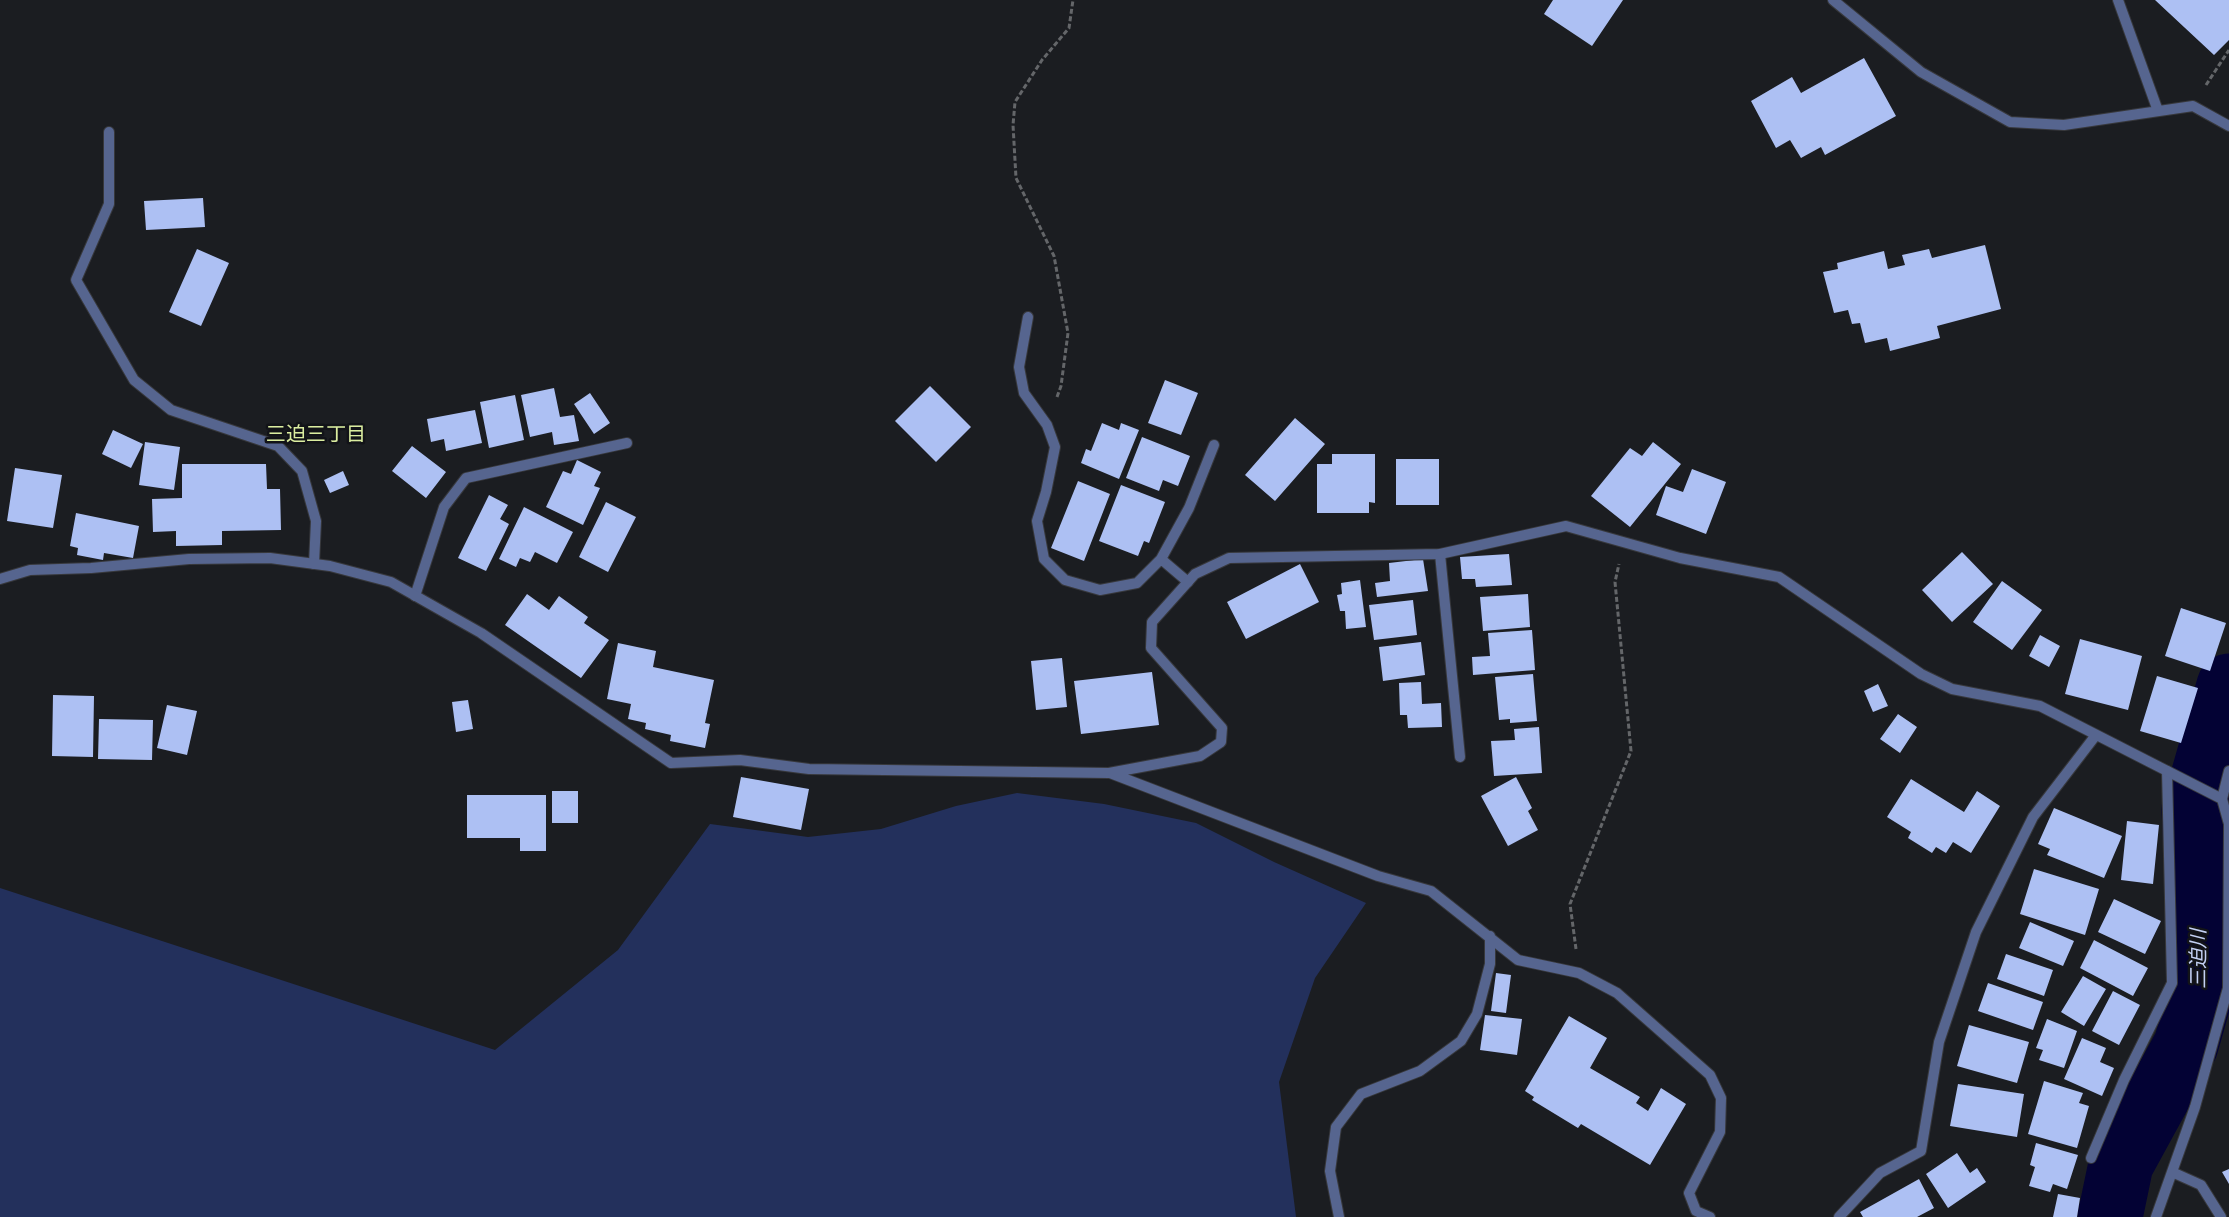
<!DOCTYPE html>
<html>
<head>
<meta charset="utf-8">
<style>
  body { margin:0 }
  canvas { display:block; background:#1b1d21 }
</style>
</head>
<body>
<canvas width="2229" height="1217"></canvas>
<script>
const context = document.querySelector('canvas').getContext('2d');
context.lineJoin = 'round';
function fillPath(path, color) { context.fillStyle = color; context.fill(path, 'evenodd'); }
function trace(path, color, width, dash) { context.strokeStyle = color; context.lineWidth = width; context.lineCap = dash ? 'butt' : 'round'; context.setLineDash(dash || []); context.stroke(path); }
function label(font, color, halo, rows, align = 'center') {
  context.font = font + ' "Zilla Slab","Noto Sans JP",serif'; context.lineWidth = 5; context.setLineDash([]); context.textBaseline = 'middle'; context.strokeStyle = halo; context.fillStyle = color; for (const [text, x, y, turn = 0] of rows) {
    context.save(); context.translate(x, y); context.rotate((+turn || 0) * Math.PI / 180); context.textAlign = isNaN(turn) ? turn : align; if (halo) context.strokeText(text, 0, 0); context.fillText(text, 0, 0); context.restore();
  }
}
const green = new Path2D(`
  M1017 793 1104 804 1196 823 1274 862 1366 903 1315 978 1279 1082 1296 1217H0V888L495 1050 618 950 710 824 808 837 881 829 956 806Z`);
const river = new Path2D(`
  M2110 1217 2121 1164 2186 1045 2202 989 2194 809 2229 686`);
const building = new Path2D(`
  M1553 0H1623L1592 46 1544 14Z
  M2155 0H2229V40L2214 55Z
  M1864 58 1896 116 1825 155 1821 147 1801 158 1790 140 1776 148 1751 101 1792 77 1801 93Z
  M203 198 205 227 146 230 144 201Z
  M1985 245 2001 309 1937 326 1940 338 1890 351 1887 338 1865 343 1860 323 1852 324 1848 310 1834 313 1823 272 1838 269 1837 263 1884 251 1888 269 1905 265 1902 255 1929 249 1932 258Z
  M197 249 229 263 201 326 169 312Z
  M1165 380 1198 393 1181 435 1148 423Z
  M930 386 971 427 936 462 895 421Z
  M554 388 560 417 574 415 579 441 554 445 552 432 530 437 521 395Z
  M590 393 610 423 594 434 574 404Z
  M515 395 524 440 489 448 480 402Z
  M475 410 482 443 446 451 444 439 431 442 427 419Z
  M1295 418 1325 444 1275 501 1245 475Z
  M1102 423 1119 430 1121 423 1139 430 1119 479 1081 463 1086 449 1091 451Z
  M113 430 143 444 131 468 102 454Z
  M1142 437 1190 456 1178 486 1163 480 1159 491 1126 478Z
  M145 442 180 447 174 490 139 485Z
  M1653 442 1681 464 1630 527 1591 496 1630 448 1642 456Z
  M412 446 446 472 426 498 392 471Z
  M1332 454H1375V503L1369 502V513H1317V464H1332Z
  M1396 459H1439V505H1396Z
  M577 460 601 472 594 486 600 488 583 525 546 507 563 471 571 474Z
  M182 464H266L267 489H280L281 530 222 531V545L176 546V531L153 532 152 499 182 498Z
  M15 468 62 475 53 528 7 521Z
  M1692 469 1726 482 1706 534 1656 515 1666 486 1683 492Z
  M343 471 349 485 330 493 324 480Z
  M1078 481 1110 494 1084 561 1051 548Z
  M1121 485 1165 502 1149 543 1144 541 1138 556 1099 541Z
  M489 495 508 505 500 519 509 524 486 571 458 558Z
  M606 502 636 517 608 572 579 557Z
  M524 507 573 532 557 563 535 552 530 562 520 558 516 567 499 559Z
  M76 513 139 526 133 558 104 553 103 560 77 555 78 548 70 546Z
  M1962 552 1993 584 1952 622 1922 590Z
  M1509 554 1512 585 1476 587 1475 579H1462L1460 557Z
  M1423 559 1428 591 1377 597 1375 583 1390 581 1389 563Z
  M1300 564 1319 602 1246 639 1227 602Z
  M1360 580 1366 627 1346 629 1345 611H1340L1337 595 1342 594 1341 583Z
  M2002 581 2042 610 2012 650 1973 622Z
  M527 594 549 610 559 596 588 617 584 623 609 640 581 678 505 625Z
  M1528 594 1530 627 1483 631 1480 597Z
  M1413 600 1417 635 1374 640 1369 605Z
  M2181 608 2226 623 2210 671 2165 656Z
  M1532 630 1535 670 1473 675 1472 657 1490 656 1488 633Z
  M2040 635 2060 646 2049 667 2029 656Z
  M2080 639 2142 656 2128 710 2065 694Z
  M1421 642 1425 675 1383 681 1379 647Z
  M618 643 656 651 653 667 714 680 705 723 710 724 705 748 670 741 671 735 645 729 646 723 628 719 631 704 607 699Z
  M1062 658 1067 707 1036 710 1031 661Z
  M1152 672 1159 725 1081 734 1074 681Z
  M1533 674 1537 721 1510 723V719L1499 720 1495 677Z
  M2157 676 2198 688 2181 743 2140 731Z
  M1421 682 1422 704 1441 703 1442 727 1408 728 1407 715H1400L1399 683Z
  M1878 684 1888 706 1873 712 1864 691Z
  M53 695 94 696 93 757 52 756Z
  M468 700 473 729 456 732 452 702Z
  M167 705 197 711 187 755 157 748Z
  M1898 714 1917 727 1900 753 1880 739Z
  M99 719 153 720 152 760 98 759Z
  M1539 727 1542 773 1494 776 1491 741 1515 740 1514 729Z
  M741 777 809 789 801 830 733 817Z
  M1516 777 1532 808 1528 811 1538 830 1508 846 1481 796Z
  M1911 779 1964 812 1977 791 2000 806 1971 853 1953 842 1946 853 1936 847 1932 853 1908 838 1911 832 1887 817Z
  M552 791H578V823H552Z
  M467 795H546V851H520V838H467Z
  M2054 808 2122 836 2104 878 2047 855 2050 849 2038 844Z
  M2127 821 2159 825 2153 884 2121 880Z
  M2034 869 2099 889 2085 935 2020 914Z
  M2114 899 2161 921 2145 954 2098 932Z
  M2030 922 2074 941 2063 966 2019 948Z
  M2094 940 2148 968 2133 996 2080 968Z
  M2006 954 2053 970 2044 996 1997 979Z
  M1496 973 1511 975 1506 1013 1491 1011Z
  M2083 976 2106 989 2084 1026 2061 1012Z
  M1988 983 2043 1002 2033 1030 1978 1011Z
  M2113 991 2140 1005 2119 1045 2092 1031Z
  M1485 1015 1522 1019 1517 1055 1480 1050Z
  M1569 1016 1607 1038 1590 1068 1640 1097 1636 1103 1648 1111 1661 1088 1686 1104 1650 1165 1581 1124 1578 1128 1532 1100 1534 1097 1525 1091Z
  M2047 1019 2077 1031 2064 1068 2039 1060 2043 1050 2036 1048Z
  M1969 1025 2029 1042 2017 1083 1957 1066Z
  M2082 1038 2106 1048 2100 1062 2114 1068 2102 1096 2064 1079Z
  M2044 1081 2083 1093 2079 1103 2089 1106 2077 1148 2028 1134Z
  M1958 1084 2024 1094 2017 1137 1950 1126Z
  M2036 1143 2078 1155 2067 1189 2053 1184 2050 1192 2029 1186 2035 1167 2030 1165Z
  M1957 1153 1970 1173 1977 1168 1986 1182 1948 1208 1926 1174Z
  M2229 1169V1184L2222 1172Z
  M1919 1179 1934 1208 1917 1217H1863L1860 1212Z
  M2058 1194 2080 1198 2077 1217H2053Z`);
const path = new Path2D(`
  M2206 85 2229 50
  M1057 397 1061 386 1068 333 1054 256 1016 178 1013 125 1015 102 1042 60 1069 28 1073 0
  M1576 949 1570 904 1631 751 1615 582 1619 564`);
const service = new Path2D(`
  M109 132V204L76 280 134 380 171 410 278 446 302 471 316 521 314 564
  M1028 317 1019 367 1024 393 1047 425 1055 447 1046 492 1037 521 1044 559 1065 580 1100 590 1137 583 1161 559 1189 508 1214 445
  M1440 554 1460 757
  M1161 559 1188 582
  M415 596 444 507 466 478 627 443
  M2091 1158 2124 1080 2172 983 2167 771`);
const minor = new Path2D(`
  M1833 0 1921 72 2010 122 2064 125 2193 106 2229 126
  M2118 0 2158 111
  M0 579 30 570 91 568 189 559 270 558 330 566 391 582 481 633 671 763 740 760 809 769 1109 773 1200 756 1221 742 1222 728 1151 648 1152 622 1195 574 1229 558 1440 554 1566 526 1680 558 1779 577 1921 674 1952 689 2040 706 2222 799
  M1110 773 1378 876 1431 891 1518 960 1579 973 1617 993 1710 1075 1721 1098 1720 1132 1689 1193 1696 1211 1710 1217
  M2172 1172 2201 1185 2221 1217
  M1339 1217 1330 1171 1336 1127 1361 1094 1420 1071 1461 1041 1477 1014 1490 964V936
  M1839 1217 1880 1173 1921 1151 1939 1042 1976 932 2033 817 2096 735
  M2156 1217 2195 1107 2228 988 2229 824 2222 799 2229 771`);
const neighbourhoodNames = [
  ["三迫三丁目",316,435]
];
const waterNames = [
  ["三迫川",2199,959,-90]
];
fillPath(green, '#23305c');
trace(river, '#030234', 65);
fillPath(building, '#adc0f3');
trace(service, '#37383c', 12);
trace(minor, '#37383c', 12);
trace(path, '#646669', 3, [5, 2.5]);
trace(service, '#56658f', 10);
trace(minor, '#56658f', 10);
label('20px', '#dbeda0', '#121318', neighbourhoodNames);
label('italic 20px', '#c4d1f4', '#121318', waterNames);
</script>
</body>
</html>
